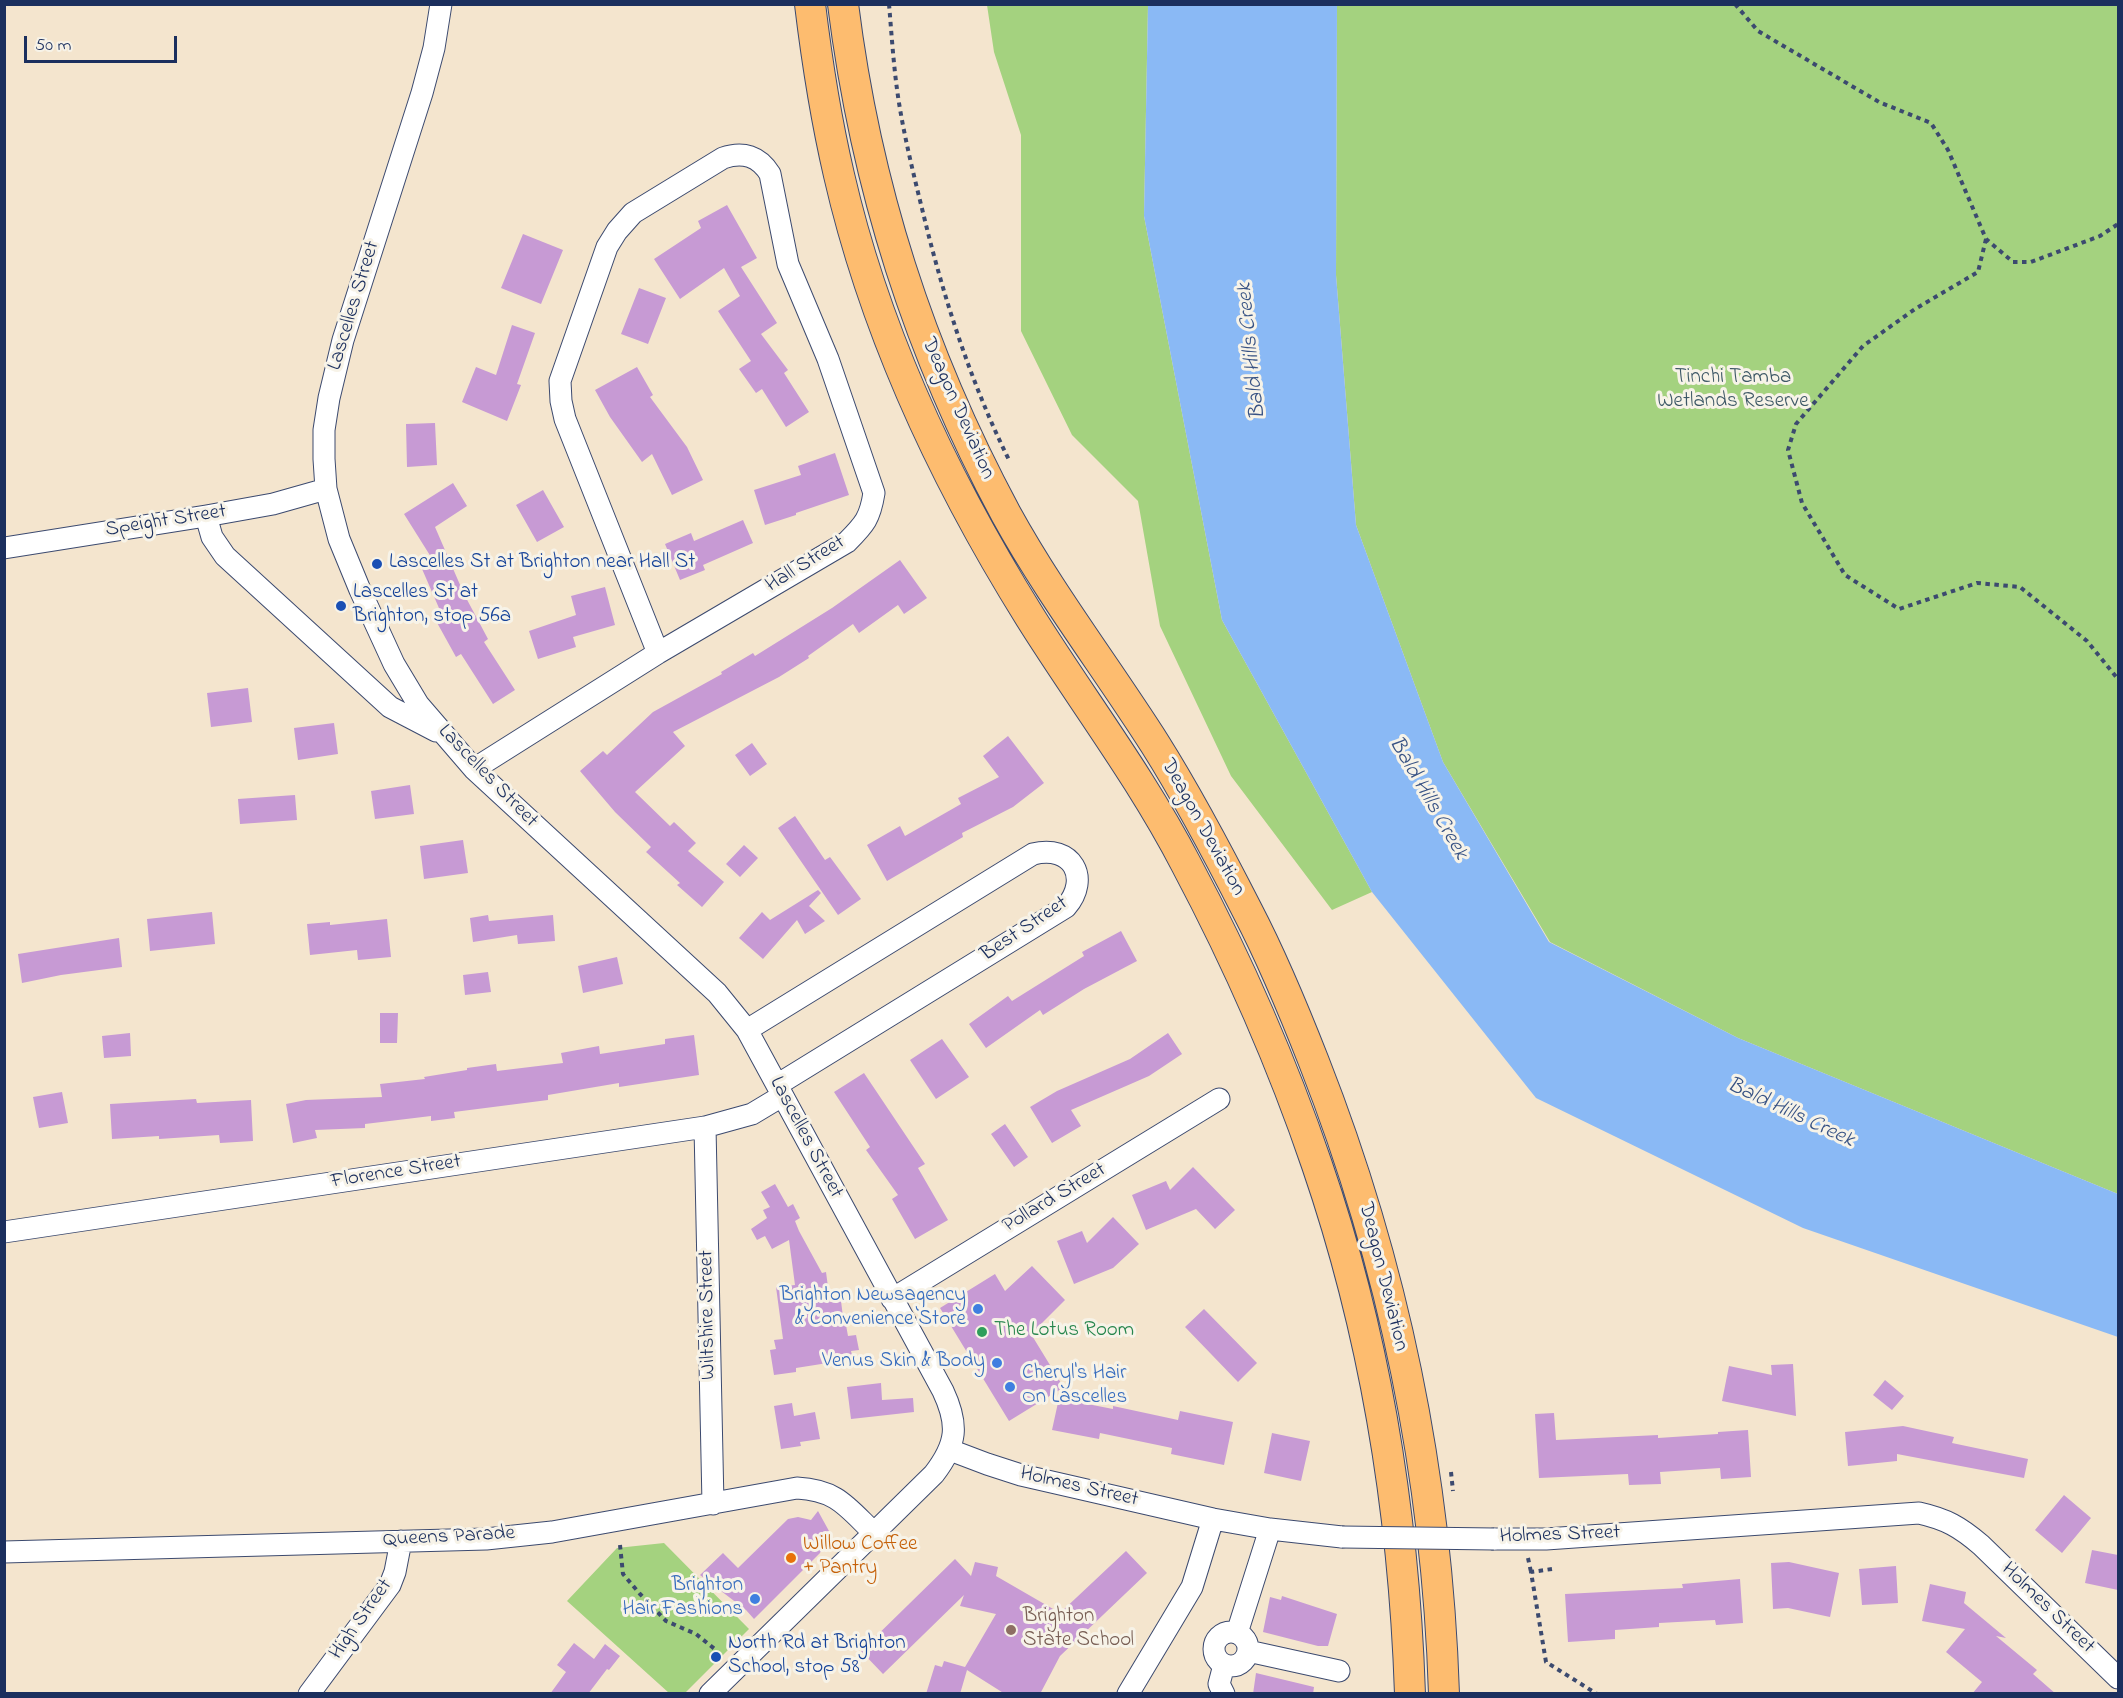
<!DOCTYPE html>
<html>
<head>
<meta charset="utf-8">
<style>
  body { margin:0 }
  #map { position:relative; width:2123px; height:1698px; overflow:hidden; background:#f4e5ce; font-family:"Indie Flower",sans-serif }
  canvas { display:block }
  .frame { position:absolute; inset:0; border:6px solid #1b2f5e; pointer-events:none }
  .scale { position:absolute; left:24px; top:36px; width:153px; height:27px; box-sizing:border-box; border:3px solid #1b2f5e; border-top:0; padding-left:8px; font-size:18px; line-height:21px; white-space:nowrap; color:#1b2f5e; -webkit-text-stroke:4px #f7f3e8; paint-order:stroke }
</style>
</head>
<body>
<div id="map">
<canvas width="2123" height="1698"></canvas>
<div class="frame"></div>
<div class="scale">50 m</div>
</div>
<script>
const context = document.querySelector('canvas').getContext('2d');
context.lineJoin = 'round';
function fillPath(path, color) { context.fillStyle = color; context.fill(path, 'evenodd'); }
function trace(path, color, width, dash) { context.strokeStyle = color; context.lineWidth = width; context.lineCap = dash ? 'butt' : 'round'; context.setLineDash(dash || []); context.stroke(path); }
function label(font, color, halo, rows, align = 'center') {
  context.font = font + ' "Indie Flower",sans-serif'; context.lineWidth = 6; context.setLineDash([]); context.textBaseline = 'middle'; context.strokeStyle = halo; context.fillStyle = color; for (const [text, x, y, turn = 0] of rows) {
    context.save(); context.translate(x, y); context.rotate((+turn || 0) * Math.PI / 180); context.textAlign = isNaN(turn) ? turn : align; if (halo) context.strokeText(text, 0, 0); context.fillText(text, 0, 0); context.restore();
  }
}
const green = new Path2D(`
  M987 5H1148L1144 216 1222 620 1372 892 1332 910 1231 776 1160 626 1138 501 1072 435 1021 331V135L994 52Z
  M1337 5H2118V1194L1738 1038 1550 942 1443 762 1356 525 1336 275Z
  M664 1543 749 1629 685 1693H669L567 1601 617 1548Z`);
const water = new Path2D(`
  M1148 5H1337L1336 275 1356 525 1443 762 1549 942 1738 1038 2118 1194V1337L1803 1228 1536 1098 1372 892 1222 620 1144 216Z`);
const building = new Path2D(`
  M727 205 757 258 741 267 777 323 761 334 788 370 784 373 809 412 786 427 762 389 756 393 739 369 751 361 718 311 740 296 724 268 680 299 654 259 701 228 698 221Z
  M523 234 563 250 541 304 501 288Z
  M639 288 666 298 648 344 621 334Z
  M512 325 535 333 517 384 521 385 507 421 462 402 476 367 496 375Z
  M637 367 653 395 650 397 687 447 703 480 672 495 652 454 642 462 610 417 595 390Z
  M435 423 437 465 407 467 406 424Z
  M835 453 849 495 796 513V515L765 525 754 490 801 475 798 466Z
  M453 483 467 506 435 527 464 594 488 639 484 642 515 690 493 704 461 654 456 657 435 619 442 615 419 562 431 557 404 514Z
  M543 490 564 527 537 542 516 505Z
  M743 520 753 543 703 565 705 570 680 580 665 544 691 533 694 541Z
  M900 560 927 598 904 614 898 605 859 633 853 624 808 656 809 658 779 677 673 732 685 746 635 792 670 826 674 822 696 843 688 851 724 882 702 907 677 885 680 883 646 852 651 847 615 812 580 771 603 751 607 755 653 712 722 674 721 672 753 653 755 656 832 608Z
  M605 587 615 625 573 637 576 647 538 659 529 631 576 615 571 596Z
  M248 688 252 722 211 727 207 693Z
  M334 723 338 754 298 760 294 728Z
  M1008 736 1044 783 1013 807 962 833 963 837 887 881 867 845 900 826 905 836 961 804 958 798 999 777 983 756Z
  M752 743 767 764 750 776 735 755Z
  M410 785 414 814 375 819 371 791Z
  M295 795 297 820 240 824 238 799Z
  M795 816 825 860 830 857 861 899 838 915 778 828Z
  M463 840 468 873 424 879 420 846Z
  M744 845 758 858 740 877 726 864Z
  M818 890 821 893 809 906 825 921 805 934 797 920 763 959 739 938 762 912 770 920Z
  M212 912 215 944 150 951 147 919Z
  M488 915 489 921 553 915 555 941 518 944 517 935 473 942 470 918Z
  M387 919 391 957 358 960 357 950 310 955 307 924 330 922V925Z
  M1121 931 1137 961 1084 989 1043 1015 1040 1010 986 1048 969 1024 1008 996 1012 1001 1084 956 1082 952Z
  M119 938 122 967 61 975 22 983 18 954Z
  M617 957 623 984 583 993 578 966Z
  M488 972 491 992 465 995 463 975Z
  M380 1013H398L397 1043H380Z
  M130 1033 131 1056 104 1058 102 1036Z
  M1168 1033 1182 1054 1149 1076 1071 1110 1081 1126 1052 1143 1030 1107 1057 1091 1130 1059Z
  M694 1035 699 1075 619 1087V1083L548 1095V1100L454 1112 455 1118 431 1121V1116L365 1124V1128L315 1130 317 1138 293 1143 286 1104 306 1100 382 1097 380 1084 425 1079 424 1077 467 1070V1068L496 1064 497 1071 563 1063 561 1053 599 1046 600 1054 665 1044V1039Z
  M942 1039 969 1077 936 1099 910 1060Z
  M864 1073 925 1164 918 1168 948 1220 915 1239 892 1199 898 1195 866 1150 870 1147 834 1092Z
  M62 1092 68 1123 39 1128 33 1097Z
  M196 1099 197 1103 251 1100 253 1141 220 1143 219 1135 159 1139V1136L112 1139 110 1104Z
  M1005 1124 1028 1157 1014 1167 991 1134Z
  M1193 1167 1235 1210 1215 1229 1196 1209 1146 1230 1132 1195 1166 1181 1170 1190Z
  M775 1184 788 1207 793 1204 800 1218 795 1221 799 1231 822 1273 826 1272 830 1302 841 1301 844 1325H846L848 1336 856 1335 859 1350 851 1351 853 1359 796 1368V1372L774 1375 770 1350 776 1349 774 1340 783 1339 776 1287 795 1285 789 1240 772 1249 765 1236 757 1240 751 1229 767 1218 763 1210 770 1207 761 1192Z
  M1113 1217 1139 1244 1113 1268 1074 1284 1057 1241 1082 1231 1087 1243Z
  M1032 1266 1065 1300 1031 1334 1072 1401 1113 1409V1406L1178 1420 1180 1411 1233 1422 1224 1465 1171 1454 1172 1448 1100 1433 1099 1439 1052 1430 1061 1389 1009 1421 940 1308 995 1274 1005 1291Z
  M1204 1309 1257 1363 1238 1382 1185 1327Z
  M1793 1364 1796 1416 1722 1401 1729 1366 1772 1375 1771 1365Z
  M1885 1380 1904 1396 1892 1410 1873 1395Z
  M881 1383 882 1400 913 1398 914 1412 851 1419 847 1387Z
  M792 1403 794 1416 815 1412 820 1439 800 1442 801 1446 781 1449 774 1406Z
  M1554 1413 1556 1440 1658 1435V1438L1718 1434V1432L1748 1430 1751 1477 1721 1479 1720 1468 1660 1472 1661 1484 1629 1485 1628 1474 1539 1478 1535 1414Z
  M1903 1426 1954 1437 1952 1443 2028 1459 2024 1478 1897 1454V1461L1848 1466 1845 1432Z
  M1272 1433 1310 1441 1301 1481 1264 1473Z
  M2064 1495 2091 1518 2062 1553 2035 1530Z
  M818 1511 829 1531 820 1553 754 1619 746 1610 700 1575 723 1553 738 1568 788 1519 798 1517 811 1520Z
  M2092 1550 2118 1555V1590L2085 1583Z
  M1126 1551 1147 1573 1060 1656 1040 1694H1005L967 1670 960 1694H926L935 1665 942 1667 944 1661 965 1667 996 1614 960 1606 964 1595 883 1674 861 1651 955 1559 971 1576 975 1562 998 1567 996 1576 1060 1613Z
  M1789 1562 1839 1573 1830 1617 1788 1608 1773 1609 1771 1563Z
  M1896 1566 1898 1603 1862 1605 1859 1569Z
  M1740 1579 1743 1623 1716 1625 1715 1620 1659 1623V1627L1615 1630V1639L1568 1642 1565 1594 1683 1588 1682 1584Z
  M1930 1584 1966 1592 1964 1603 2006 1638 1996 1636 2037 1670 2033 1674 2056 1694H1972L1982 1682 1946 1652 1965 1629 1922 1621Z
  M1282 1596 1337 1614 1328 1646H1318L1263 1632 1270 1597 1281 1600Z
  M574 1643 594 1659 605 1644 620 1656 609 1670 607 1669 588 1694H550L566 1672 557 1665Z
  M1256 1673 1314 1687 1313 1694H1253Z`);
const path = new Path2D(`
  M889 4C892 39 894 74 900 109 907 150 918 192 928 233 948 311 973 387 1009 460
  M1735 4 1758 31 1879 102 1931 123 1948 150 1986 239 2013 262H2031L2100 236 2118 224
  M1986 239 1978 272 1915 309 1863 346 1796 424 1788 450 1802 503 1845 575 1899 609 1977 583 2020 587 2087 641 2118 679
  M1451 1472 1453 1491
  M620 1545 623 1574 640 1594 666 1621 696 1634 716 1650
  M1528 1558 1531 1572
  M1552 1569 1531 1572 1546 1662 1597 1694`);
const minor = new Path2D(`
  M441 4 434 48 422 93 343 340 329 398 324 430V459L326 489 339 539 360 590 394 664 418 704 474 769 717 993 747 1030 943 1391C959 1425 957 1444 934 1474L710 1694
  M206 516 212 537 225 556 390 707 436 731
  M4 548 206 516 273 504 326 489
  M474 769 658 653 847 542C865 524 870 518 874 493L828 359 788 264 770 174C759 156 743 151 723 158L633 213 617 231 607 247 560 381 561 401 565 419 658 653
  M747 1030 1033 854C1072 844 1091 878 1066 907L777 1085
  M705 1127 713 1504
  M4 1232 705 1127 752 1114 782 1096
  M892 1299 1219 1099
  M950 1450 987 1464 1021 1475 1213 1519 1270 1529 1342 1537
  M1494 1539H1546L1919 1513C1946 1519 1960 1527 1981 1545L2118 1678
  M4 1552 486 1539 552 1532 797 1488C837 1490 847 1507 874 1533
  M1214 1649a17 17 0 1 1 34 0a17 17 0 1 1-34 0Z
  M1237 1633 1270 1529
  M1248 1651 1339 1671
  M1224 1665 1219 1684 1224 1694
  M309 1694 390 1585 395 1572 401 1541
  M1128 1694 1192 1587 1213 1519`);
const highway = new Path2D(`
  M810 4C817 62 826 119 839 175 875 332 945 481 1030 617 1082 700 1141 777 1186 864 1237 960 1282 1062 1317 1165 1375 1334 1404 1515 1410 1694
  M843 4C866 187 919 352 1006 514 1050 594 1106 667 1155 744 1189 798 1219 855 1248 912 1273 960 1294 1011 1314 1062 1393 1263 1437 1477 1444 1694`);
const minorBridge = new Path2D(`
  M1342 1537 1494 1539`);
const markers = [
  [377,564,6,"#1a4fb4"],
  [341,606,6,"#1a4fb4"],
  [978,1309,6,"#3f7fe0"],
  [982,1332,6,"#2e9e5b"],
  [997,1363,6,"#3f7fe0"],
  [1010,1387,6,"#3f7fe0"],
  [791,1558,6,"#e8710a"],
  [755,1599,6,"#3f7fe0"],
  [1011,1630,6,"#8d6e63"],
  [716,1657,6,"#1a4fb4"]
];
const streetNames = [
  ["Lascelles Street",355,306,-73],
  ["Deagon Deviation",957,409,66],
  ["Speight Street",166,522,-9],
  ["Hall Street",806,565,-32],
  ["Lascelles Street",487,777,46],
  ["Deagon Deviation",1202,828,61],
  ["Best Street",1025,930,-34],
  ["Lascelles Street",805,1138,62],
  ["Florence Street",396,1173,-9],
  ["Pollard Street",1055,1199,-31],
  ["Deagon Deviation",1382,1277,76],
  ["Wiltshire Street",709,1315,-91],
  ["Holmes Street",1079,1488,13],
  ["Holmes Street",1560,1536,-2],
  ["Queens Parade",449,1538,-3],
  ["Holmes Street",2047,1609,44],
  ["High Street",362,1620,-55]
];
const parkNames = [
  ["Tinchi Tamba",1733,379],
  ["Wetlands Reserve",1733,403]
];
const transitNames = [
  ["Lascelles St at Brighton near Hall St",389,564],
  ["Lascelles St at",353,594],
  ["Brighton, stop 56a",353,618],
  ["North Rd at Brighton",728,1645],
  ["School, stop 58",728,1669]
];
const shopNames = [
  ["Brighton Newsagency",966,1297],
  ["& Convenience Store",966,1321],
  ["Venus Skin & Body",985,1363],
  ["Cheryl's Hair",1022,1375,"left"],
  ["On Lascelles",1022,1399,"left"],
  ["Brighton",743,1587],
  ["Hair Fashions",743,1611]
];
const leisureNames = [
  ["The Lotus Room",994,1332]
];
const foodNames = [
  ["Willow Coffee",803,1546],
  ["+ Pantry",803,1570]
];
const educationNames = [
  ["Brighton",1023,1618],
  ["State School",1023,1642]
];
const waterNames = [
  ["Bald Hills Creek",1253,351,-96],
  ["Bald Hills Creek",1427,799,60],
  ["Bald Hills Creek",1790,1114,25]
];
fillPath(green, '#a4d27f');
fillPath(water, '#8ab9f5');
fillPath(building, '#c79ad4');
trace(minor, '#3c4a6f', 23);
trace(highway, '#3c4a6f', 32);
trace(path, '#3c4a6f', 4, [4.5, 4.5]);
trace(minor, '#fff', 21);
trace(highway, '#fdbc6f', 30);
trace(minorBridge, '#3c4a6f', 23, []);
trace(minorBridge, '#fff', 21);
for (const [x, y, r, color] of markers) { const dot = new Path2D(); dot.arc(x, y, r, 0, 2 * Math.PI); context.fillStyle = color; context.fill(dot); trace(dot, '#f7f3e8', 2); }
label('21px', '#1b2f5e', '#f7f3e8', streetNames);
label('21px', '#3d5866', '#f7f3e8', parkNames);
label('21px', '#164399', '#f7f3e8', transitNames, 'left');
label('21px', '#366cbe', '#f7f3e8', shopNames, 'right');
label('21px', '#27864d', '#f7f3e8', leisureNames, 'left');
label('21px', '#c56008', '#f7f3e8', foodNames, 'left');
label('21px', '#785e54', '#f7f3e8', educationNames, 'left');
label('italic 22px', '#375284', '#f7f3e8', waterNames);
</script>
</body>
</html>
